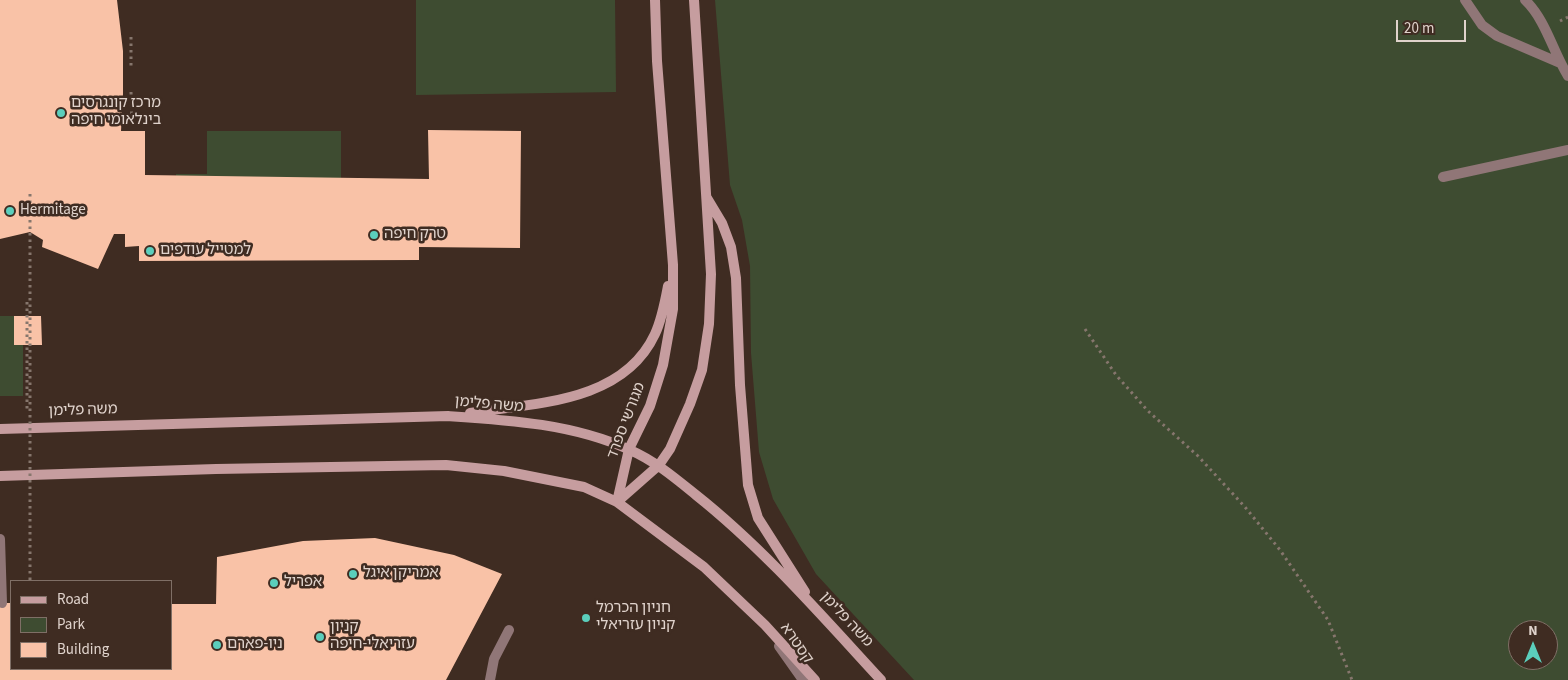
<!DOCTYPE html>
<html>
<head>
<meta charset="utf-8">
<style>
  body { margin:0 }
  #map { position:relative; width:1568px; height:680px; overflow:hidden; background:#3f2c22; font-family:"Source Sans 3",sans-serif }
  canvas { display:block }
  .legend { position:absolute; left:10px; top:580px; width:162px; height:90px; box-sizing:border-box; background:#3f2c22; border:1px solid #7f6f66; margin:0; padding:6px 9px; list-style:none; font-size:15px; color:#e0d3cc }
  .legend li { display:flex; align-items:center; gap:10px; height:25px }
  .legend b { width:25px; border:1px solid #7f6f66 }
  .north { position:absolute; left:1508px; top:620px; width:50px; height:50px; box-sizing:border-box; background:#3f2c22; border:1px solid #7f6f66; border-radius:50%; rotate:0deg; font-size:14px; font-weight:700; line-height:20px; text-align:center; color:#e0d3cc }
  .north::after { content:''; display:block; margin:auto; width:18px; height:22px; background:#5bcebc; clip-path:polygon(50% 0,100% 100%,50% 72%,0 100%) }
  .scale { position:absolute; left:1396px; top:20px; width:70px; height:22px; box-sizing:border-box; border:2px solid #e0d3cc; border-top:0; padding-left:6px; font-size:15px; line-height:18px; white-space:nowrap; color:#e0d3cc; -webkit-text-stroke:4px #3f2c22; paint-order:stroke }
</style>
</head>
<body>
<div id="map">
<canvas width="1568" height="680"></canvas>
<ul class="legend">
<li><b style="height:6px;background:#c69d9f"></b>Road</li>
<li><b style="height:14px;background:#3e4c31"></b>Park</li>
<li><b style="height:14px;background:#f9c2a7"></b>Building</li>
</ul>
<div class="north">N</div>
<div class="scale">20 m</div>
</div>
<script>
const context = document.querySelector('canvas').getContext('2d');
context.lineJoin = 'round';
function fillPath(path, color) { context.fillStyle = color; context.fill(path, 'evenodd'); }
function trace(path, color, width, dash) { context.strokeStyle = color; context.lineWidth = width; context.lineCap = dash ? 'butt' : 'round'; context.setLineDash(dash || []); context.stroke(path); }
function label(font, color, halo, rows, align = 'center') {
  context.font = font + ' "Source Sans 3","Noto Sans Hebrew",sans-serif'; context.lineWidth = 5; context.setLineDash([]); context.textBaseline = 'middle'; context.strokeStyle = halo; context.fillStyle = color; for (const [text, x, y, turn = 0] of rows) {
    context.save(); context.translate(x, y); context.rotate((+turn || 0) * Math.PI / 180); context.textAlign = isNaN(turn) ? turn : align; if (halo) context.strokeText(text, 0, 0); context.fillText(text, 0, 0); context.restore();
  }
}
const green = new Path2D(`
  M416 0H615L616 92 416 95Z
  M715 0H1568V680H914L816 574 773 499 759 452 751 353 750 266 742 220 730 185ZM1518 630H1548V660H1518Z
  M207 131H341V238L175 237 176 174H207Z
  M0 316H14L15 345H23V396H0Z`);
const building = new Path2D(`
  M0 0H117L123 51V94L121 131H145V175L429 179 428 130 521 131 520 248 419 247V260L139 261V246L125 247V234H114L98 269 42 247 43 240 30 232 0 239Z
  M14 316H41L42 345H14Z
  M375 538 454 555 502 574 446 680H0V603H11V669H171V604H216L217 557 303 541Z`);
const path = new Path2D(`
  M1560 21 1568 17
  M131 37V68
  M131 92 132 123
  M27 302V412
  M1085 329 1116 375 1148 411 1198 456 1245 507 1280 550 1328 620 1352 680`);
const lane = new Path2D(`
  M1465 0 1482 25 1497 36 1560 63
  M1525 0C1546 20 1553 52 1568 76
  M1443 177 1568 150
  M0 539 2 603
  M490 680 494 659 509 630`);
const street = new Path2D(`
  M779 646 803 680`);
const secondary = new Path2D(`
  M707 198 722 223 731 247 736 278 740 385 748 485 758 518 805 592
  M470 413C535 403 623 403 655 334 662 319 665 302 668 286
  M0 429 448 416C509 420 574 424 630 450 655 461 675 478 696 495 764 549 822 616 881 680
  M0 476 216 469 446 465 504 471 584 487 617 502 704 567 765 625 815 680
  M617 502 659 465 670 449 690 404 702 370 709 324 711 274 694 0
  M617 502 629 449 650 406 663 365 673 309V265L657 61 655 0`);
const pathBridge = new Path2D(`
  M30 194V581`);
const markers = [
  [61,113,5,"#5bcebc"],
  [10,211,5,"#5bcebc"],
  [374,235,5,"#5bcebc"],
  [150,251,5,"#5bcebc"],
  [353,574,5,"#5bcebc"],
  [274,583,5,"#5bcebc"],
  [586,618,5,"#5bcebc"],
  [320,637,5,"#5bcebc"],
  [217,645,5,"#5bcebc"]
];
const poiNames = [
  ["מרכז קונגרסים",71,104],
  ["בינלאומי חיפה",71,121],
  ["Hermitage",20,211],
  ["טרק חיפה",384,235],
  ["למטייל עודפים",160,251],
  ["אמריקן איגל",363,574],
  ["אפריל",284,583],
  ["חניון הכרמל",596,609],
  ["קניון עזריאלי",596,626],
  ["קניון",330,628],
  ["עזריאלי-חיפה",330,645],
  ["ניו-פארם",227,645]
];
const streetNames = [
  ["משה פלימן",489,405,5],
  ["משה פלימן",83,411,-2],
  ["מגורשי ספרד",627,421,-69],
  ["משה פלימן",846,620,47],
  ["קסטרא",796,644,55]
];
fillPath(green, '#3e4c31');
fillPath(building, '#f9c2a7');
trace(path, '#86766d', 3, [2.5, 4]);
trace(lane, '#907677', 10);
trace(street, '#907677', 10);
trace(secondary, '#c69d9f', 10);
trace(pathBridge, '#86766d', 3, [2.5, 4]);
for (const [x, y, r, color] of markers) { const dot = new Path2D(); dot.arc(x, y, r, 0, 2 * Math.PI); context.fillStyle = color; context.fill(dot); trace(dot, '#3f2c22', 2); }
label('15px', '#e0d3cc', '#3f2c22', poiNames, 'left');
label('15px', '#e0d3cc', '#3f2c22', streetNames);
</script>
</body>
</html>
